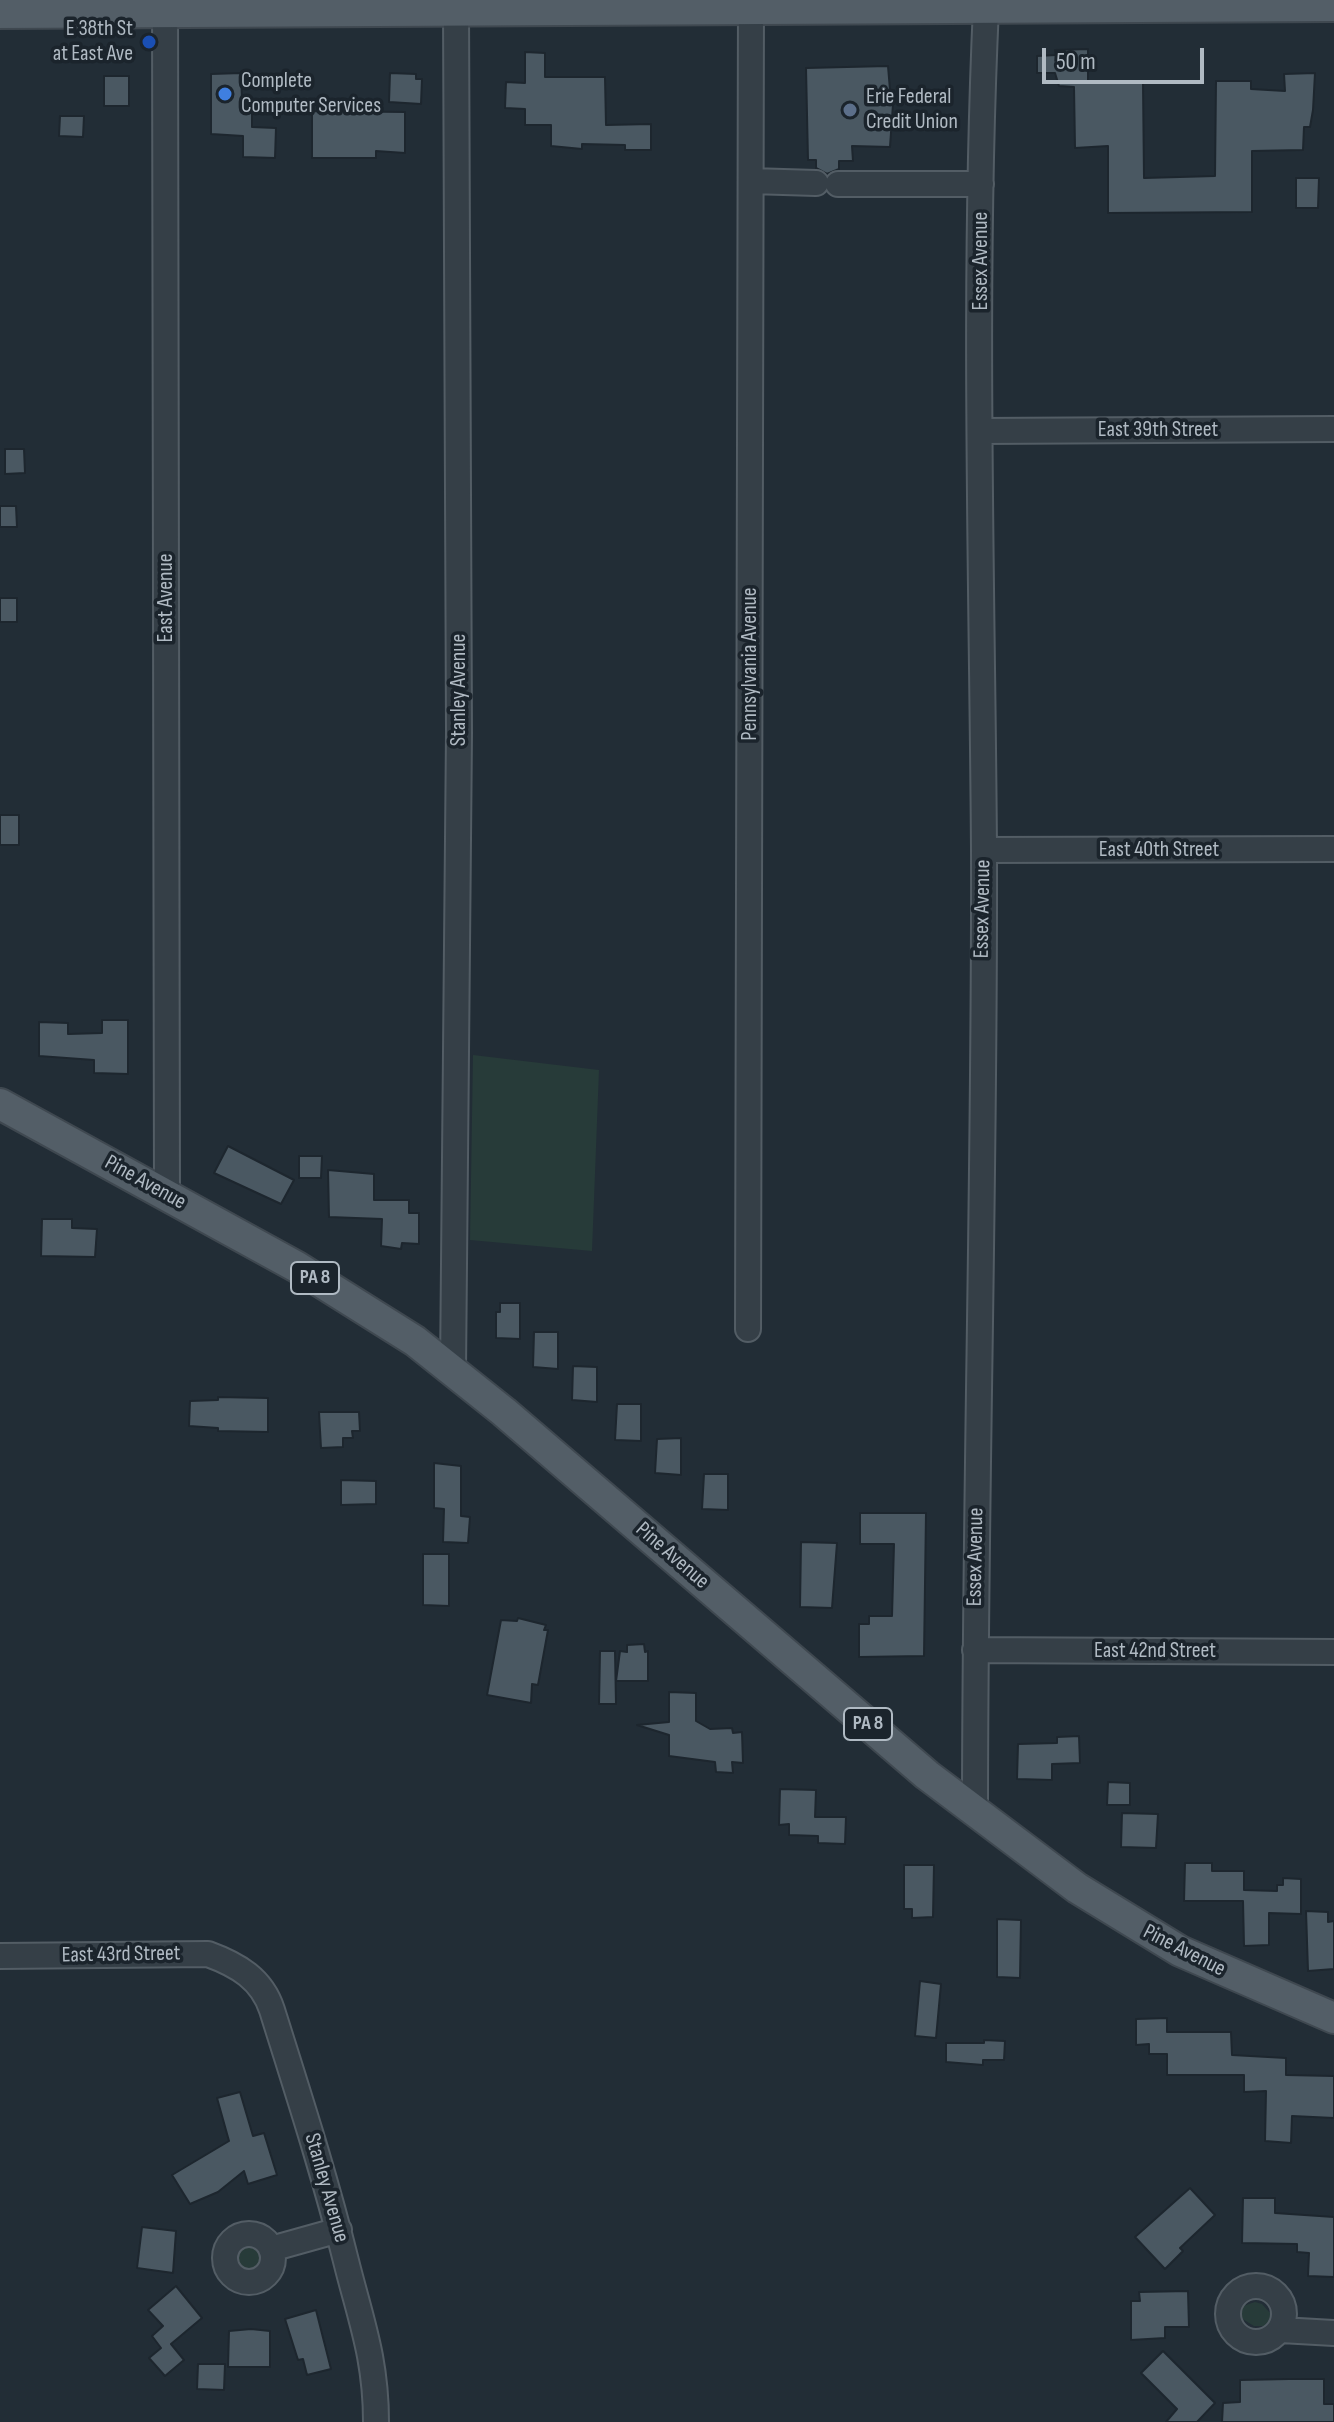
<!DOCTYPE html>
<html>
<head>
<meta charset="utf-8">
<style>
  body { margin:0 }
  #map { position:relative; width:1334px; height:2422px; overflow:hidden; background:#222d36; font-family:"Sofia Sans Condensed",sans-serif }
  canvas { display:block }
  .scale { position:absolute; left:1042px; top:48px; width:162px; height:36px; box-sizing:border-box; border:4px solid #b0bac3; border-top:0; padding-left:10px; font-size:24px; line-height:28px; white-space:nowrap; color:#b0bac3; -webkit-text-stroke:6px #1b242c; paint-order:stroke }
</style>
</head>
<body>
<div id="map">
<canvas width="1334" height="2422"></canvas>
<div class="scale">50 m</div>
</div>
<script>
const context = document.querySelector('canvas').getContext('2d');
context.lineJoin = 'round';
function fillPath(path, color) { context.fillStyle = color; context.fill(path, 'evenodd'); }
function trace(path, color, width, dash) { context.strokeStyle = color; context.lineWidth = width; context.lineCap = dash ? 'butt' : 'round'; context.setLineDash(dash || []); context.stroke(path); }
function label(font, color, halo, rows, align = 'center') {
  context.font = font + ' "Sofia Sans Condensed",sans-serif'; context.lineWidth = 7; context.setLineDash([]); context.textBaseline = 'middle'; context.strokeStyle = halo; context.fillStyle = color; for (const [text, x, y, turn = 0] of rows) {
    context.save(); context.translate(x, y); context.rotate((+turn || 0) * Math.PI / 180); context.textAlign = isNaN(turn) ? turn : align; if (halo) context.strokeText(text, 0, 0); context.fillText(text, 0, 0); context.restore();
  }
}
const green = new Path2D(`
  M473 1055 599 1070 592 1251 470 1240Z
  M236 2258a12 12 0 1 1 24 0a12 12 0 1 1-24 0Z
  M1255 2302 1262 2304 1271 2314 1270 2326H1254L1241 2318 1243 2306Z`);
const building = new Path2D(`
  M1088 49V81L1143 82 1144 178 1215 176 1216 81H1251V89L1285 91 1284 74 1315 73 1313 110 1310 127H1304L1303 150 1252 151V212L1108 213V146L1075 148 1074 87 1059 86 1055 73H1037V56L1056 55 1055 50Z
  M525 52 545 53V77H605L606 125 651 124V150H625V145L582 144V149L551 146V125H525V109L505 108 506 82 525 83Z
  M888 66 890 90H894L890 147 852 146 853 161H839V169L827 174 816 168V160H808L806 68Z
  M241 73 242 100H252V127L276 128 275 158 243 157V136L211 134V74Z
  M390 73 416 74V79H422L421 104 389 102Z
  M104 76H129V106H104Z
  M312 111 405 112V153L376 151V158H312Z
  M60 116H84L83 137 59 136Z
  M1296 178H1319L1318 208H1296Z
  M5 449H24L25 473 5 474Z
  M0 506H16L17 527H0Z
  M0 598H17V622H0Z
  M0 815H19V845H0Z
  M102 1020H128V1074L94 1073V1060L39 1056V1022L68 1023V1034L102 1033Z
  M228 1146 294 1180 281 1204 214 1173Z
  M299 1156H322L321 1178H299Z
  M328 1170 374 1174V1200H409V1213H419V1244L402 1243 401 1249 381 1246 382 1219 329 1217Z
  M42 1219H72V1228L97 1229 95 1257 41 1256Z
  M500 1303H520V1339L496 1338V1312H500Z
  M534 1332H558V1369L533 1367Z
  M573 1366 597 1367V1402L572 1400Z
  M218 1397 268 1398V1432L218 1431V1428L189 1426 190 1401 218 1400Z
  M617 1404H641V1441L615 1440Z
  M319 1412H359L360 1431H352L353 1438H343V1447L321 1448Z
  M681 1438V1475L655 1473 657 1439Z
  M434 1463 461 1466V1516L470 1517 468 1543 443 1542 444 1509 434 1508Z
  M704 1474H728V1510L702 1509Z
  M341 1480 376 1481V1504L341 1505Z
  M860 1513H926L924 1656 859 1657V1624H869V1616H892L894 1544H860Z
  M801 1542 837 1543 832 1608 800 1607Z
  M423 1554H449V1606L423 1605Z
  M518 1618 546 1625 544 1630H548L538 1685 532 1684 531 1703 487 1695 501 1620 517 1621Z
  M644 1644 645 1652 648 1651V1681H616L620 1651 627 1652V1645Z
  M600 1651H615L616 1704H599Z
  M669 1692 696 1693V1721L710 1729 732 1728 733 1733 742 1732 743 1763 732 1762 733 1773 716 1772 715 1762 669 1756V1735L637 1725 669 1722Z
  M1079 1736 1080 1763 1052 1764V1780L1017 1779 1018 1744 1057 1743V1737Z
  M1108 1782 1130 1783V1805H1107Z
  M780 1789 816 1790 815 1817H846L845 1844 818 1843V1836L789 1835V1824L779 1825Z
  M1122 1813 1158 1814 1156 1848 1121 1847Z
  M1185 1863H1212V1871H1244V1890L1277 1891V1885H1283V1878L1301 1879V1914L1269 1913V1945L1244 1946 1243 1901H1184Z
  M904 1865H934L933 1917 912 1918V1909H904Z
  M1306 1911 1328 1912V1922L1334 1921V1969L1308 1971Z
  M997 1919 1021 1920 1020 1978 997 1977Z
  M920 1981 941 1984 936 2038 915 2036Z
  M1167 2018V2032H1231L1232 2055 1286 2058V2075L1334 2076V2118L1292 2116 1291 2143 1265 2141 1266 2091 1244 2092V2075H1167V2054H1149V2044L1136 2045V2019Z
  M984 2040 1005 2041 1004 2060H983V2065L946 2062V2043H984Z
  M240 2092 253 2136 264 2133 277 2175 248 2184 244 2171 218 2192 190 2204 172 2175 229 2141 217 2098Z
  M1190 2188 1215 2215 1180 2248 1183 2251 1165 2269 1135 2237Z
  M1243 2198H1275V2213L1334 2217V2277L1308 2276 1309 2253 1297 2252V2244L1242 2243Z
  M142 2227 176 2231 173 2273 137 2268Z
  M176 2286 202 2318 171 2344 184 2360 165 2376 149 2358 161 2348 152 2336 163 2326 148 2310Z
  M1188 2291 1189 2327H1165V2338L1131 2340V2301H1140L1139 2292Z
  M316 2310 331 2369 307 2375 303 2359 298 2360 285 2319Z
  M251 2329 270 2331V2367H228L229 2331Z
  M1163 2351 1215 2403 1197 2422H1166L1177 2409 1141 2373Z
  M198 2364H225L224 2390 197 2389Z
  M1289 2379H1324V2404H1334V2422H1222L1223 2403 1240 2402V2380Z`);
const minor = new Path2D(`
  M165 0 167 1195
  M751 181 816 183
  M838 184H981
  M982 431 1334 429
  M984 850 1334 849
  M748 1329 751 0
  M453 1370 459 733 456 10
  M975 1650 1334 1652
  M975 1812C975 1491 985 1171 984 850 982 570 973 288 986 7
  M0 1956 208 1954C238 1965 262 1979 272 2010 298 2093 325 2176 346 2261 361 2321 376 2358 376 2422
  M225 2258a24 24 0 1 1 48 0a24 24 0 1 1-48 0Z
  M271 2249 339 2230
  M1228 2314a28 28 0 1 1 56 0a28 28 0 1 1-56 0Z
  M1281 2330 1334 2333`);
const major = new Path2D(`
  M0 13 1334 6
  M0 1104 297 1267 415 1341 504 1412 927 1775 1077 1888 1180 1951 1334 2018`);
const markers = [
  [149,42,8,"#1a4fb4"],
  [225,94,8,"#3f7fe0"],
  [850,110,8,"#5c6f8a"]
];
const shields = [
  [315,1278,48],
  [868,1724,48]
];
const shieldNames = [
  ["PA 8",315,1278],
  ["PA 8",868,1724]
];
const poiNames = [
  ["E 38th St",133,29,"right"],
  ["at East Ave",133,54,"right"],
  ["Complete",241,81],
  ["Computer Services",241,106],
  ["Erie Federal",866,97],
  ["Credit Union",866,122]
];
const streetNames = [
  ["Essex Avenue",981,261,-90],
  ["East 39th Street",1158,430],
  ["East Avenue",166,598,-90],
  ["Pennsylvania Avenue",750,664,-90],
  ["Stanley Avenue",459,690,-90],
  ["East 40th Street",1159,850],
  ["Essex Avenue",983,909,-89],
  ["Pine Avenue",145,1183,29],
  ["Pine Avenue",672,1556,41],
  ["Essex Avenue",976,1557,-89],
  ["East 42nd Street",1155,1651],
  ["Pine Avenue",1184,1951,27],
  ["East 43rd Street",121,1955,-1],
  ["Stanley Avenue",326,2188,74]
];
fillPath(green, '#273b39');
fillPath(building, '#4a5862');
trace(building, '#1d262e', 2);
trace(minor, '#535d65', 28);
trace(major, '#3f4850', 34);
trace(minor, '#353f47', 24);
trace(major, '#535e67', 30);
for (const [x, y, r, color] of markers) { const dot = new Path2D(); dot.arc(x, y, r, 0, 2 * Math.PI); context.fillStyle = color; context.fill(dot); trace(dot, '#1b242c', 3); }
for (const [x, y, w] of shields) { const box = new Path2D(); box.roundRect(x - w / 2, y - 16, w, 32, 6); context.fillStyle = '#1b242c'; context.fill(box); trace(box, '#b0bac3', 2); }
label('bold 20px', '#b0bac3', null, shieldNames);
label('22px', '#b0bac3', '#1b242c', poiNames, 'left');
label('22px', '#b0bac3', '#1b242c', streetNames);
</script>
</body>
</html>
